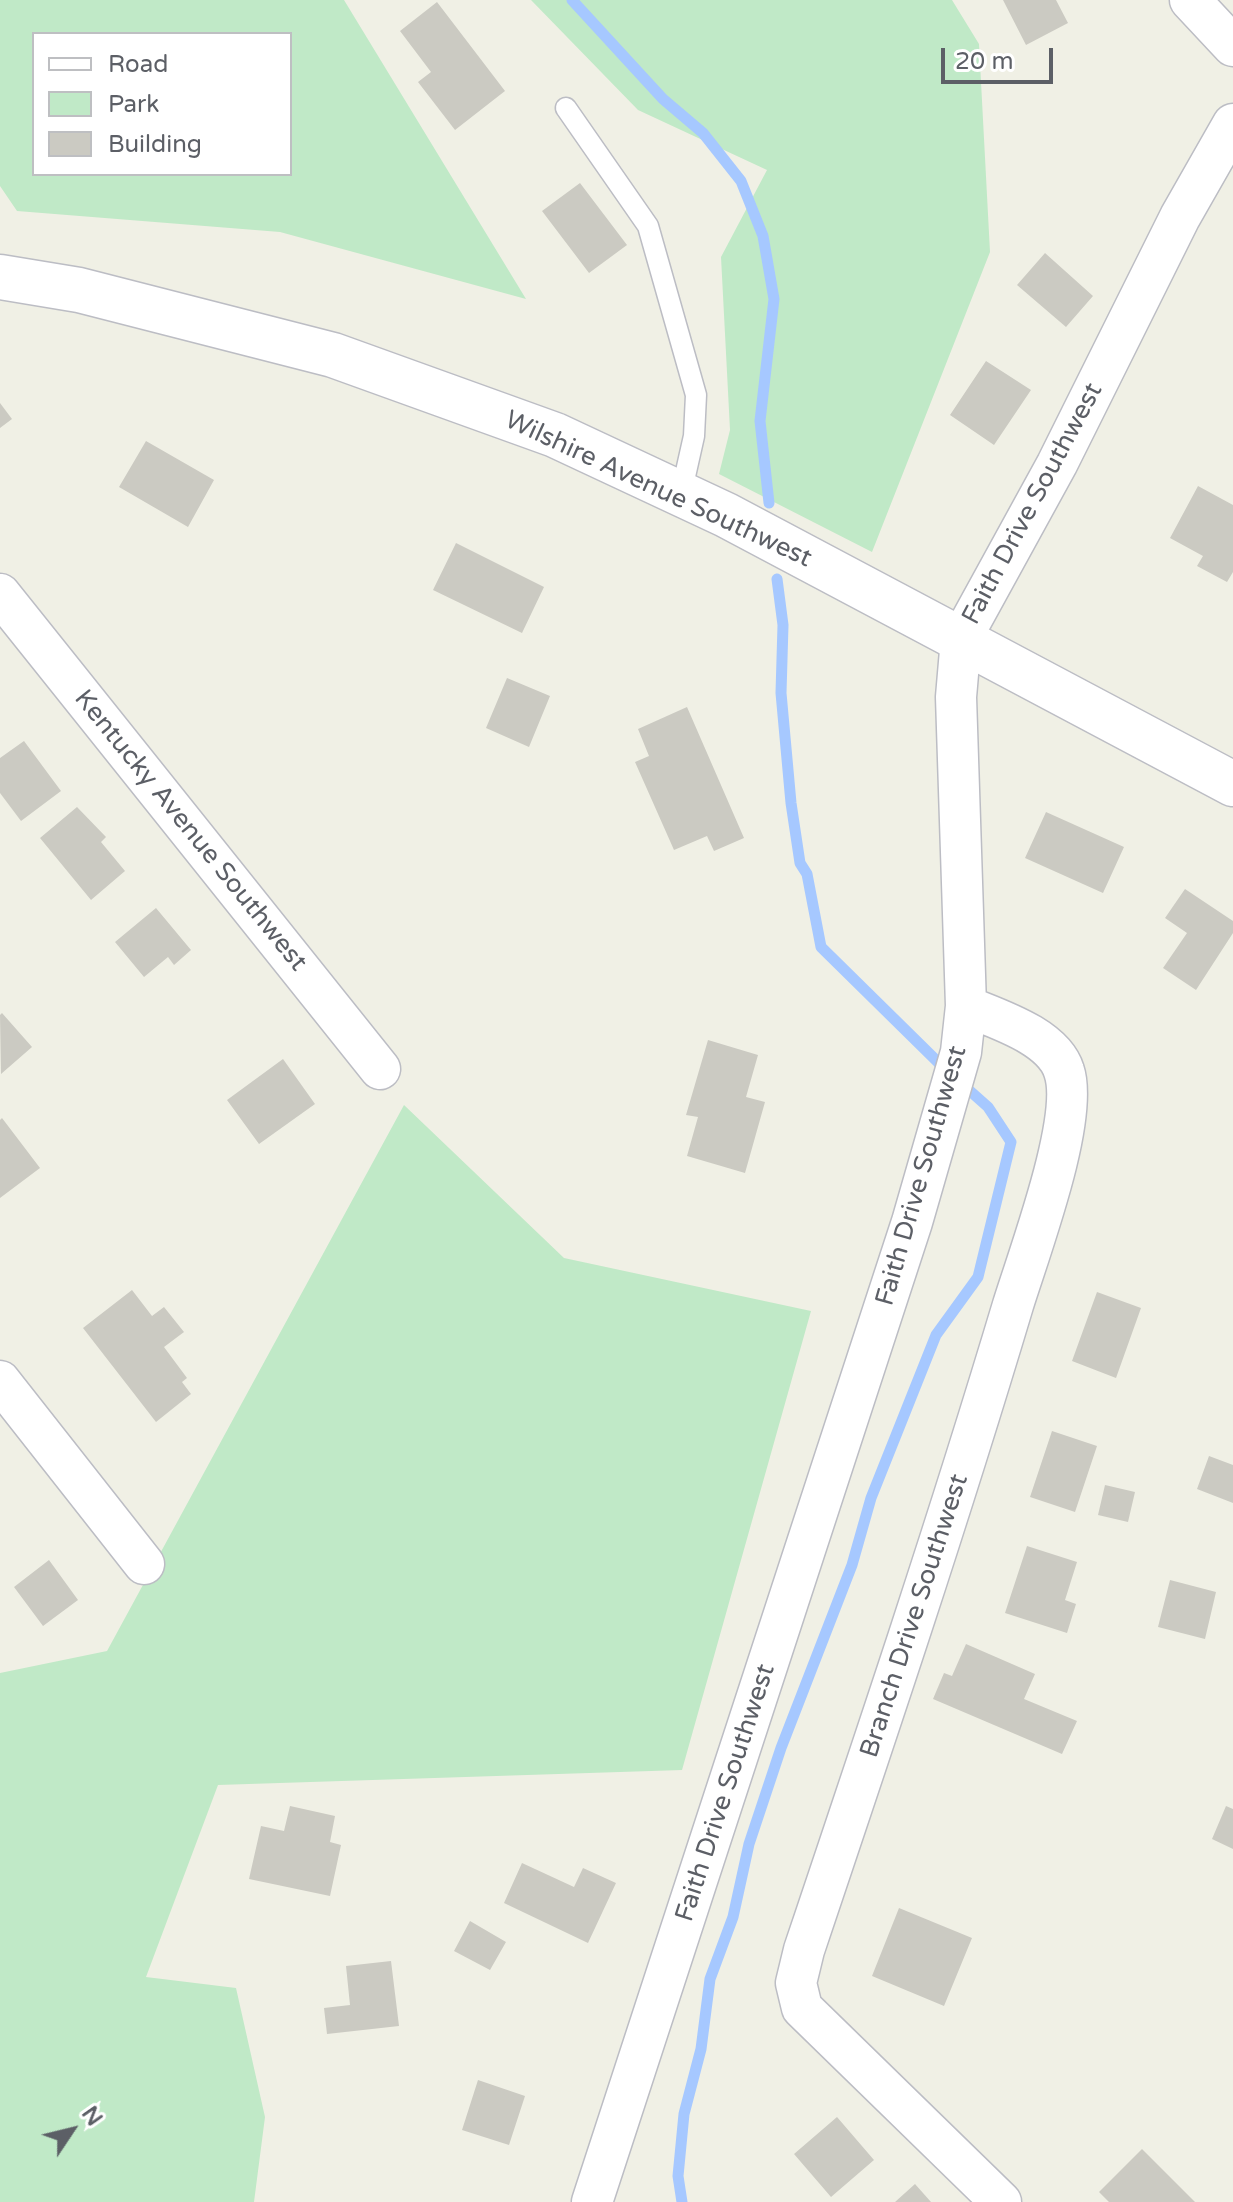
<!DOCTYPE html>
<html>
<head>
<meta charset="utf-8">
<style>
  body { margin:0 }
  #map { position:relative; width:1233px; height:2202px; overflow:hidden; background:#f0f0e5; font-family:"Varela Round",sans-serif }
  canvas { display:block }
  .legend { position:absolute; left:32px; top:32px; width:260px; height:144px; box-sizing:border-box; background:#fff; border:2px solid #bebfc2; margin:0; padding:10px 14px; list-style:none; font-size:24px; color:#5c5f66 }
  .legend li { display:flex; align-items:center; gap:16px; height:40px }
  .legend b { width:40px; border:2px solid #bebfc2 }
  .north { position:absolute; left:32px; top:2090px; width:80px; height:80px; -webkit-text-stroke:6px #fff; paint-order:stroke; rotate:55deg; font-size:22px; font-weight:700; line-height:32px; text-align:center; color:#5c5f66 }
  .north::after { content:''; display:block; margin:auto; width:28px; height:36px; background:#5c5f66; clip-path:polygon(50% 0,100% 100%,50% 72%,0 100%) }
  .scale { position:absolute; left:941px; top:48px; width:112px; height:36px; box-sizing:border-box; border:4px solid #5c5f66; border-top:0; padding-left:10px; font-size:24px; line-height:28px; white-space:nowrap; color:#5c5f66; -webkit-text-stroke:6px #fff; paint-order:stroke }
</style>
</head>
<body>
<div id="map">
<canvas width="1233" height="2202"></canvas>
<ul class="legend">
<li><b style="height:10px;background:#fff"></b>Road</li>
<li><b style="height:22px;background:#c0e9c7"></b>Park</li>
<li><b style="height:22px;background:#cbcac2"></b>Building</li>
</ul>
<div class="north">N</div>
<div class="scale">20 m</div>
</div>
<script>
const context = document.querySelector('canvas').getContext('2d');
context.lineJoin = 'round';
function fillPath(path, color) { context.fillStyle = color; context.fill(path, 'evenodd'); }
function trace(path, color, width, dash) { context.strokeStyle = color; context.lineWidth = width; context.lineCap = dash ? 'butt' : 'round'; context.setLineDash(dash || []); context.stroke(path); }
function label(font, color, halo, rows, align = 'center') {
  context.font = font + ' "Varela Round",sans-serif'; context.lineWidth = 8; context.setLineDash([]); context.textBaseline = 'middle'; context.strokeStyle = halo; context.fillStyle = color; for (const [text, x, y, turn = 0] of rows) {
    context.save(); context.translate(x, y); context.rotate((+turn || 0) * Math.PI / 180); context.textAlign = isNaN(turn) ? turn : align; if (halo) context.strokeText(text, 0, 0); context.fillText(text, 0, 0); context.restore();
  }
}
const green = new Path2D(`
  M0 0H344L526 299 280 232 17 211 0 186ZM290 34V174H34V34Z
  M531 0H952L979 44 990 252 872 552 719 474 730 430 721 257 767 170 638 110Z
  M404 1105 564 1258 811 1311 682 1770 218 1785 146 1977 236 1988 265 2117 254 2202H0V1673L107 1651Z`);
const stream = new Path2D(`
  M572 0 663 99 703 133 741 181 763 236 774 299 760 421 769 503
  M777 579 783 625 781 693 791 803 800 863 807 874 821 947 948 1072
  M682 2202 678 2176 684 2114 701 2049 710 1979 733 1917 749 1844 781 1748 852 1565 871 1498 936 1335 978 1277 1011 1142 988 1107 961 1083`);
const building = new Path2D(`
  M1003 0H1056L1068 23 1026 45Z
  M437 2 505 91 455 130 418 82 431 72 400 31Z
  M580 183 627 245 589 273 542 211Z
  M1045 253 1093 296 1066 327 1017 285Z
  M986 361 1031 390 994 445 950 415Z
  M0 403 12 419 0 428Z
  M146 441 214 480 188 527 119 487Z
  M1198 486 1233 505V572L1227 582 1197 566 1203 556 1170 538Z
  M456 543 544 587 522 633 433 590Z
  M507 678 550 696 529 747 486 728Z
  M687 707 744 838 714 851 707 836 674 850 635 762 649 756 638 729Z
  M24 741 61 791 21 821 0 793V758Z
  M77 807 106 837 101 842 125 871 91 900 40 838Z
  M1046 812 1124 847 1103 893 1025 858Z
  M1185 889 1233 921V933L1196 990 1163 968 1187 933 1165 918Z
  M156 908 191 950 174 965 168 957 144 977 115 942Z
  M2 1013 32 1047 1 1074 0 1015Z
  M708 1040 758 1055 746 1097 765 1102 745 1173 687 1156 698 1117 686 1115Z
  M283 1059 315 1104 259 1144 227 1100Z
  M2 1118 40 1168 0 1198V1120Z
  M132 1290 152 1316 164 1307 184 1332 164 1347 187 1378 182 1382 191 1394 156 1422 83 1328Z
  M1097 1292 1141 1308 1116 1378 1072 1361Z
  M1052 1431 1097 1446 1075 1512 1030 1497Z
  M1209 1456 1233 1465V1503L1197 1489Z
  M1105 1485 1135 1492 1128 1522 1098 1515Z
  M1027 1546 1077 1562 1065 1600 1076 1604 1067 1633 1005 1613Z
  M49 1560 78 1600 43 1626 14 1587Z
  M1170 1580 1216 1592 1205 1639 1158 1627Z
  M966 1644 1035 1674 1024 1699 1077 1721 1062 1754 933 1699 944 1673 952 1676Z
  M290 1806 335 1816 330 1842 341 1845 330 1896 249 1879 261 1826 284 1831Z
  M1226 1806 1233 1809V1849L1212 1839Z
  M522 1863 574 1887 583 1868 616 1883 588 1943 504 1903Z
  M899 1908 972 1938 944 2006 872 1976Z
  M470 1921 506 1942 490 1970 454 1951Z
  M391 1961 399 2026 327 2034 324 2008 350 2005 346 1966Z
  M478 2080 525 2096 509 2145 462 2130Z
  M837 2117 874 2160 831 2197 794 2154Z
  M1142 2149 1195 2202H1109L1099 2192Z
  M915 2184 931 2202H895Z`);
const service = new Path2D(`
  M566 108 648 226 696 395 694 436 681 494`);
const minor = new Path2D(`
  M1190 0 1233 46
  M0 594 380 1069
  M966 1006C997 1019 1053 1036 1064 1071 1080 1118 1029 1253 1013 1305 948 1522 876 1736 804 1950L796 1983 802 2008 1001 2202
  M0 1381 144 1564
  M592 2202 912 1222 961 1052 966 1006 956 697 961 639 1057 464 1180 217 1233 124`);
const tertiary = new Path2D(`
  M0 277 79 290 333 355 555 435 726 515 1233 784`);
const streetNames = [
  ["Wilshire Avenue Southwest",658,490,25],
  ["Faith Drive Southwest",1033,504,-62],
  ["Kentucky Avenue Southwest",190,831,51],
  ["Faith Drive Southwest",922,1176,-74],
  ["Branch Drive Southwest",915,1616,-72],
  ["Faith Drive Southwest",726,1793,-72]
];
fillPath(green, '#c0e9c7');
trace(stream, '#a6c8ff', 11);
fillPath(building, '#cbcac2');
trace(service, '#bcbdc4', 23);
trace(minor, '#bcbdc4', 43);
trace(tertiary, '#bcbdc4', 47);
trace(service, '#fff', 20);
trace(minor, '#fff', 40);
trace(tertiary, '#fff', 44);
label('26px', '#5c5f66', '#fff', streetNames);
</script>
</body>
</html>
